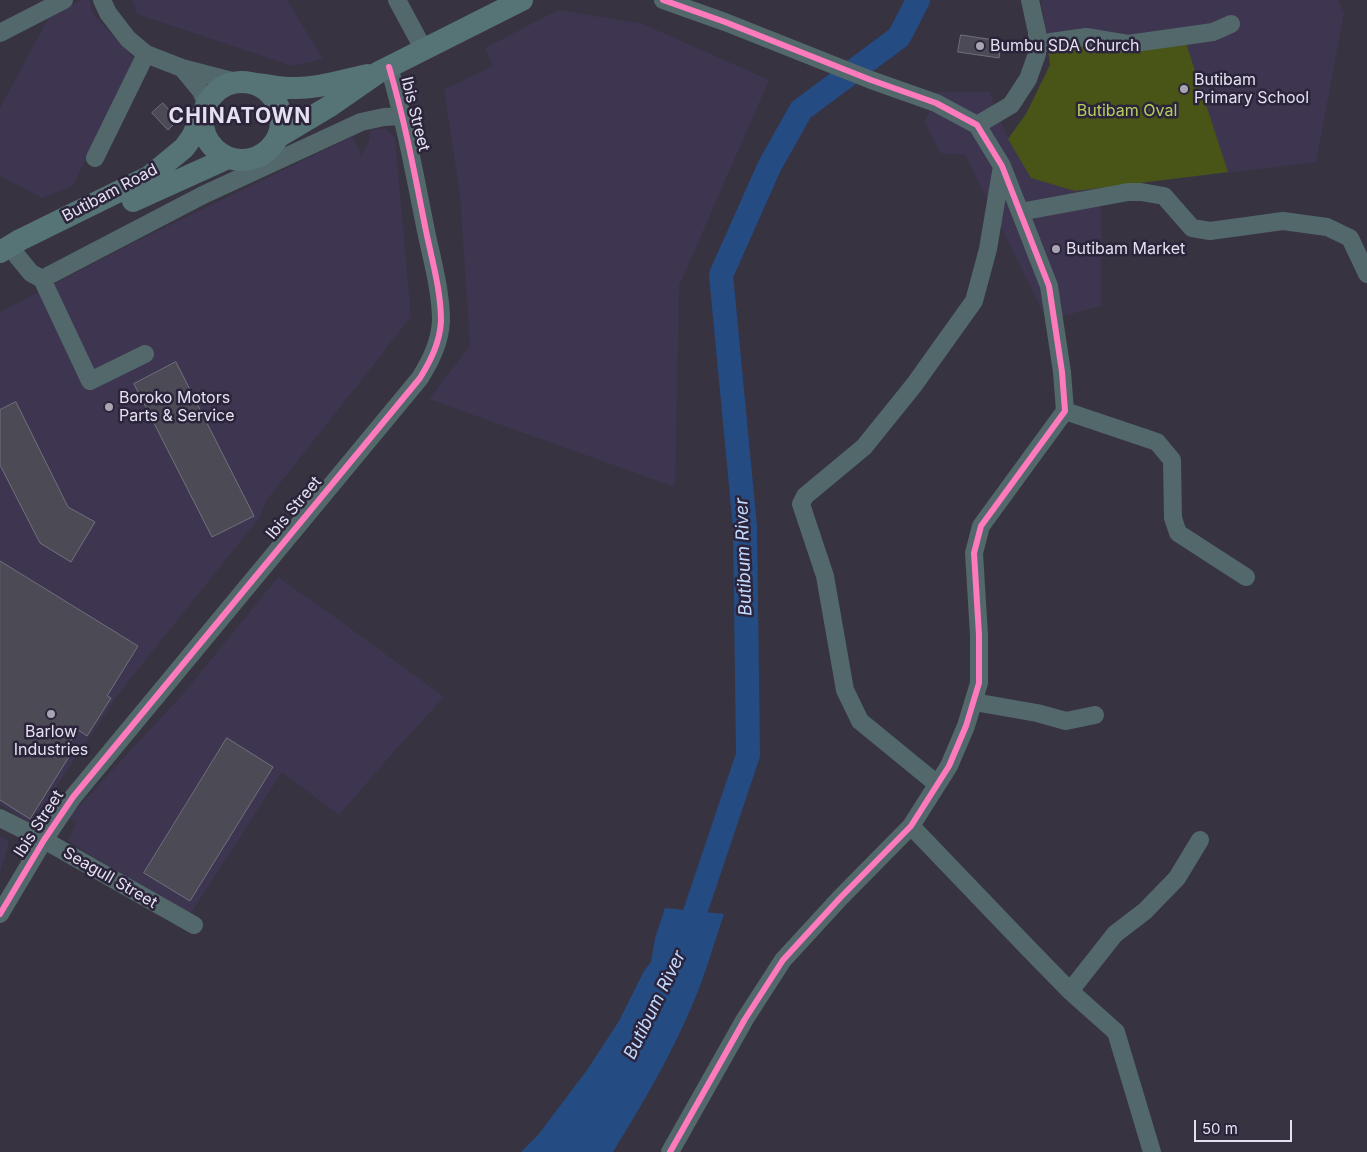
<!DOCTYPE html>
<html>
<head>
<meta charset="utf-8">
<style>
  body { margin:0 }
  #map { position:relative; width:1367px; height:1152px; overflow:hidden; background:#373340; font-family:Inter,sans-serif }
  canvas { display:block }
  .scale { position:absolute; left:1194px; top:1120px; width:98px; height:22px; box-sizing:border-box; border:2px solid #e5e1f0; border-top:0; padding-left:6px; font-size:15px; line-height:18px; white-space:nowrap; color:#e5e1f0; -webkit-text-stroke:4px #2b243b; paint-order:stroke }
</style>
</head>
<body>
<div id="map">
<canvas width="1367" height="1152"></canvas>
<div class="scale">50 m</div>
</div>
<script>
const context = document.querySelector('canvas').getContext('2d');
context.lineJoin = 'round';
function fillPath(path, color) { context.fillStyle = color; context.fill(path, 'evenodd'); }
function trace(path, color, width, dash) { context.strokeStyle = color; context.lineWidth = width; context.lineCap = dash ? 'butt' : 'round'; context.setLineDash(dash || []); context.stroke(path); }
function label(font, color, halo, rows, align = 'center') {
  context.font = font + ' Inter,sans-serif'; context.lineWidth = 5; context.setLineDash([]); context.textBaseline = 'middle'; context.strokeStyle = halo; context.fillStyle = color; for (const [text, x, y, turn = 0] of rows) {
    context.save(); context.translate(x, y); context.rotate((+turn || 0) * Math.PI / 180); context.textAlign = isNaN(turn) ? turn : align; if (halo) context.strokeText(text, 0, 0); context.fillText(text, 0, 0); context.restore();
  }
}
const built = new Path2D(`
  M81 0H90L92 13 134 58 73 186 42 198 0 176V108L49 17Z
  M132 0H287L323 59 292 66 137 14Z
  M1041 0H1338L1344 13 1316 162 1101 188V306L1047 320 965 155 940 153 925 122 937 92H989L1008 138 1026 114 1050 65Z
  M558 10 643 24 769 80 679 286 675 487 429 399 470 346 460 194 444 90 493 66 485 48Z
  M385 128 395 138 411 317 266 501 260 517 120 692 31 824 0 804V312L133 243 353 136 361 156 369 141 371 130Z
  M278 577 339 620 444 697 398 747 339 815 282 772 189 916 68 841 76 822 68 818 183 694Z
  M0 836 9 842 0 873Z`);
const green = new Path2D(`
  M1181 28 1228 172 1075 191 1031 178 1008 139 1026 114 1050 65 1048 48Z`);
const water = new Path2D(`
  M665 908 724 914C714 943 706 973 694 1001 672 1054 643 1103 613 1152H521L538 1135 587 1070 619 1021 644 971 651 962 655 938Z`);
const river = new Path2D(`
  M685 942 748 755 745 527 721 275 770 165 801 110 899 37 918 0`);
const building = new Path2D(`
  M961 35 1001 41 999 58 958 52Z
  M163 103 178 120 168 130 152 113Z
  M176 362 254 516 212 537 134 384Z
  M16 402 68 507 95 522 71 562 40 543 0 465V410Z
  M0 561 138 646 107 696 111 698 87 736 78 730 66 748 72 752 30 819 0 800Z
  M227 738 273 767 190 901 144 873Z`);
const minor = new Path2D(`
  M102 0 108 13 128 39 146 54 182 68 236 82
  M397 0 424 50
  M663 0 725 22 871 80 936 103 977 125 1002 166 1049 286 1062 372 1065 411 981 526 974 553 979 635V683L966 726 949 766 911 826 840 898 783 960 745 1019 670 1152
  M0 33 64 0
  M1037 44 1086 37 1128 44 1213 32 1231 24
  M182 68 201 91 206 103
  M977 125 1011 105 1028 79 1037 54V32L1030 0
  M95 158 146 54
  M1020 212 1128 192H1141L1164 196 1192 228 1210 231 1283 221 1327 227 1350 238 1367 274
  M17 256 31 273 42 279 203 195 361 122 384 117 403 116
  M42 279 90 381 145 354
  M1065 411 1157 442 1172 460 1173 518 1178 533 1246 577
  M974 702 1037 713 1066 721 1095 715
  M937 784 860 721 845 690 825 576 801 504 805 496 864 447 914 385 974 301 988 249 1002 166
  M0 818 44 840 194 925
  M911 826 1029 949 1070 991 1116 1032 1152 1152
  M0 914 44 840 73 797 420 378C431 360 440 342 441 321 441 291 432 260 426 231 415 176 405 121 389 67
  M1070 991 1115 934 1145 911 1177 878 1200 840`);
const major = new Path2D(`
  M203 121a39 39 0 1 1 78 0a39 39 0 1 1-78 0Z
  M256 84C268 85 279 88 291 88 317 89 343 80 368 75
  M278 137 330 106 379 72 522 0
  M133 201 228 158
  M0 252 20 240 150 176 184 148 192 137 202 115`);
const cycleway = new Path2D(`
  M663 0 725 22 871 80 936 103 977 125 1002 166 1049 286 1062 372 1065 411 981 526 974 553 979 635V683L966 726 949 766 911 826 840 898 783 960 745 1019 670 1152
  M0 914 44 840 73 797 420 378C431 360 440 342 441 321 441 291 432 260 426 231 415 176 405 121 389 67`);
const markers = [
  [980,46,5,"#a8a4b2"],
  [1184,89,5,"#a8a4b2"],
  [1056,249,5,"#a8a4b2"],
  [109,407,5,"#a8a4b2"],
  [51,714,5,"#a8a4b2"]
];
const poiNames = [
  ["Bumbu SDA Church",990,46],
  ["Butibam",1194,80],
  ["Primary School",1194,98],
  ["Butibam Market",1066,249],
  ["Boroko Motors",119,398],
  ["Parts & Service",119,416],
  ["Barlow",51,732,"center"],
  ["Industries",51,750,"center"]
];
const parkNames = [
  ["Butibam Oval",1127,111]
];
const streetNames = [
  ["Ibis Street",415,114,76],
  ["Butibam Road",110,193,-28],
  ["Ibis Street",294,508,-50],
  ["Ibis Street",39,824,-57],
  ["Seagull Street",110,878,30]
];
const waterNames = [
  ["Butibum River",744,557,-92],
  ["Butibum River",655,1005,-64]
];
const districtNames = [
  ["CHINATOWN",240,117]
];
fillPath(built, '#3e3651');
fillPath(green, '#495417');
fillPath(water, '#254b83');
trace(river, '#254b83', 24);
fillPath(building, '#4b4a55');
trace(building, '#71707c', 1);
trace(minor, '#52686a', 18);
trace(major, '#567476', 22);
trace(cycleway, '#fd7abc', 6);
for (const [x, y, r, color] of markers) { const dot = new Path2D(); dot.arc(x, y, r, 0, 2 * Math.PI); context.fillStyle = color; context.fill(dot); trace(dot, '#2b243b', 2); }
label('16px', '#e5e1f0', '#2b243b', poiNames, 'left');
label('16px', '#b7ce5d', '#2b243b', parkNames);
label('16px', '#e5e1f0', '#2b243b', streetNames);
label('italic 18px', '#c2daff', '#2b243b', waterNames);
context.letterSpacing = '1px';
label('bold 21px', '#e5e1f0', '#2b243b', districtNames);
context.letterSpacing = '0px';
</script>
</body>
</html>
